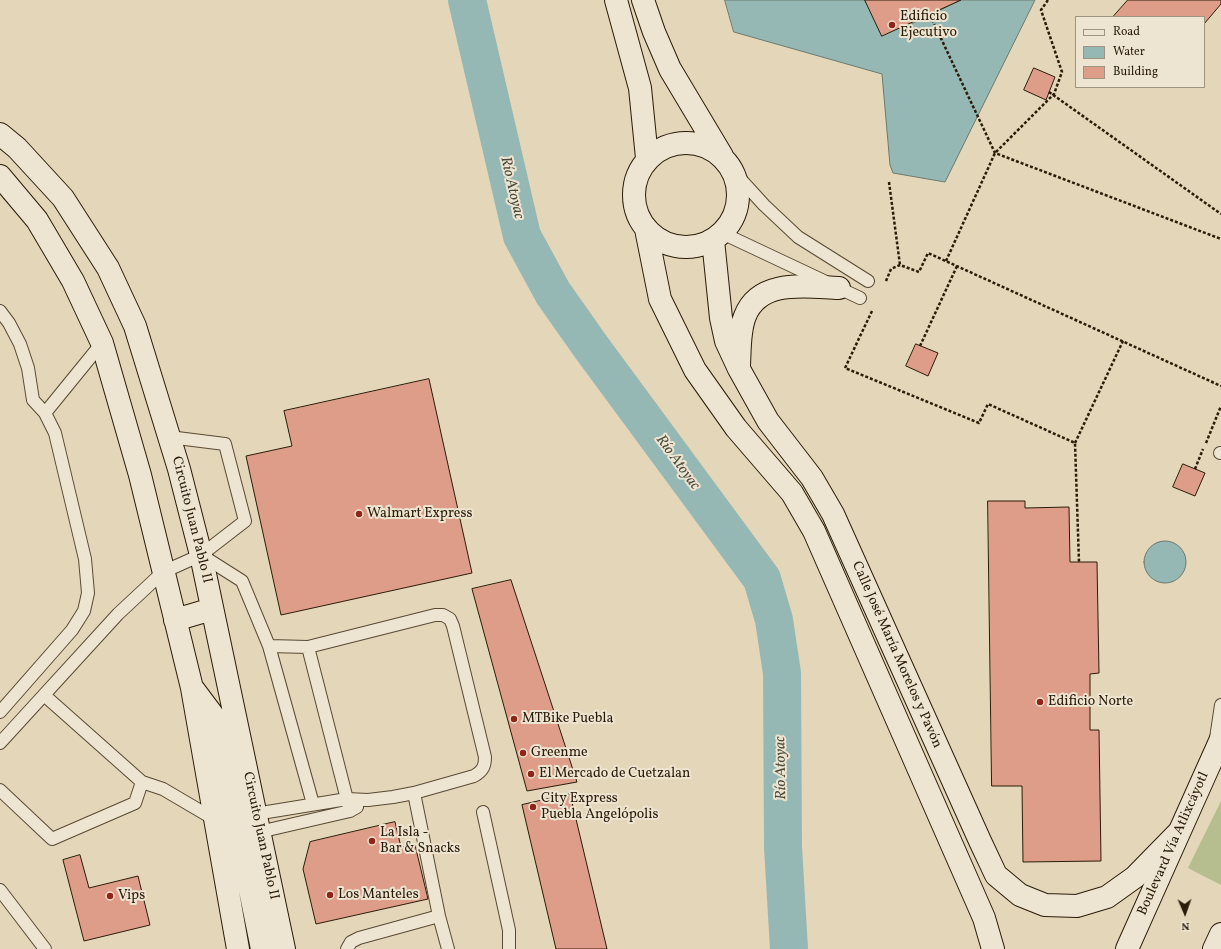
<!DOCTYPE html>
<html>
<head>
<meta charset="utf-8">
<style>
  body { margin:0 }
  #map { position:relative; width:1221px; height:949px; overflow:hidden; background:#e4d6b8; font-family:Vollkorn,serif }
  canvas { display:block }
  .legend { position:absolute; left:1075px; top:16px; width:130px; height:72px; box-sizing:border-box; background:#ede4d1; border:1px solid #9f9481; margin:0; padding:5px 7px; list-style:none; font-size:12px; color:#2a1c08 }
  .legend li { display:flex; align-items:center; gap:8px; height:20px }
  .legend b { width:20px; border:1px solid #9f9481 }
  .north { position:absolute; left:1165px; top:893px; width:40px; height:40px; -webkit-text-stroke:3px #ede4d1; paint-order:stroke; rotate:178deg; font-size:11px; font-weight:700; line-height:16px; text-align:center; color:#2a1c08 }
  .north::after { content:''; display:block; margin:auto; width:14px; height:18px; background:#2a1c08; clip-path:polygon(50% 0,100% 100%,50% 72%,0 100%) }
</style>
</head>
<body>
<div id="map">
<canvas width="1221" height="949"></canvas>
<ul class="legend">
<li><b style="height:5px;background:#ede4d1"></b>Road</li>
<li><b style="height:11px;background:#96b8b4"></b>Water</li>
<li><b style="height:11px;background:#dd9d88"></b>Building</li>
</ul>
<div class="north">N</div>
</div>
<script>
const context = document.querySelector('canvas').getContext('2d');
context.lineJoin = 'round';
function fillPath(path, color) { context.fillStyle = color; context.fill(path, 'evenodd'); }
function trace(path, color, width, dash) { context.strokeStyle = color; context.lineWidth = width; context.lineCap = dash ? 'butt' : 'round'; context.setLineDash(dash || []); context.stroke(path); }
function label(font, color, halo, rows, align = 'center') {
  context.font = font + ' Vollkorn,serif'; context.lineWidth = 4; context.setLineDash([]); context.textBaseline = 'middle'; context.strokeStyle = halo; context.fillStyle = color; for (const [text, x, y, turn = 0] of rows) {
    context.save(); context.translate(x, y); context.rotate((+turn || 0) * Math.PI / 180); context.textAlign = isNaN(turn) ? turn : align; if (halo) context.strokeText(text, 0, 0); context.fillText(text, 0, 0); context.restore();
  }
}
const green = new Path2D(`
  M1221 801V885L1188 868Z`);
const water = new Path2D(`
  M725 0H894L907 26 961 0H1035L945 182 893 173 890 165 882 74 734 32Z
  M1144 562a21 21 0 1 1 42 0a21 21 0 1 1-42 0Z`);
const river = new Path2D(`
  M467 0 522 236 553 293 591 347 762 579 774 620 782 673 783 847 789 949`);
const building = new Path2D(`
  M865 0H961L882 36Z
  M1128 0H1221V4L1204 24V17H1113Z
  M1034 68 1055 77 1046 100 1024 90Z
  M916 344 938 353 928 376 906 366Z
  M429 379 472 573 281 615 246 456 292 446 284 411Z
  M1183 464 1205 473 1195 496 1173 487Z
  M988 501H1025V508L1069 507 1070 562H1097L1099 673 1090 674V730H1099L1101 861 1023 862 1022 786H992Z
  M511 580 577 782 527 791 472 589Z
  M570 794 607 949H556L522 805Z
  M395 822 401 847 415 845 428 899 316 924 303 869 310 842Z
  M80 855 89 888 138 876 150 925 84 941 63 860Z`);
const path = new Path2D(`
  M930 15 995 153 1221 239
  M1049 92 1221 214
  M889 182 900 265
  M946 261 995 153 1054 94 1062 72 1041 10 1048 0
  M886 281 891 269 900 265 919 272 928 253 1221 386
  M872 311 845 368 979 423 988 404 1075 443 1079 562
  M920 346 957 266
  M1075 443 1123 341
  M1206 443 1221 406
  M1195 469 1203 449`);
const lane = new Path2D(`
  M733 171 764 205 798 237 868 281
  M722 233 860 298
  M0 311 9 323 20 344 28 368 33 400 45 413 55 433 85 559 88 593 84 611 72 630 0 712
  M45 413 102 343
  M1220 453H1221
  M201 555 242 581 269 646 313 804
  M308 647 350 811
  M44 695 142 782 163 789 214 819
  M0 743 118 614 163 572 201 555 245 521 225 444 169 437
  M1215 745 1221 705
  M0 790 52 839 135 803 142 782
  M414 793 439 916 448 949
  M483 812 509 930V949
  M255 814 347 799 368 800 393 797 414 793 474 776C483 771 485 766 485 757L453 626 450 619 443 615H435L308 647 269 646
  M259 832 350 811 357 807
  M0 890 45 949
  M347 949 351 942 359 938 439 916`);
const secondary = new Path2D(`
  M616 0 640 88 647 158
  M643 0 654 32 670 69 722 156
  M0 134 17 148 63 198 108 268 135 326 179 469 201 555 284 949
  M634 195a52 52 0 1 1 104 0a52 52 0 1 1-104 0Z
  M0 176 37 220 73 281 102 343 140 475 192 688 238 949
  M646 229 660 299 695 370 736 428 792 493 814 531 984 918 993 949
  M713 240 721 318 726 341 739 369 768 421 812 478 833 514 980 841 996 875 1020 895 1045 905 1077 906 1107 897 1135 877 1179 832
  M739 365C740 349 739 331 745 316 760 278 807 287 839 288
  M175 620 212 609
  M194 690 215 718 262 949
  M1127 949 1221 739
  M1214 949 1221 934`);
const markers = [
  [892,25,4,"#8f2418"],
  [359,514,4,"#8f2418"],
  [1040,702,4,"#8f2418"],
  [514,719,4,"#8f2418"],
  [523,753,4,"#8f2418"],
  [531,774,4,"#8f2418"],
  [533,807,4,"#8f2418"],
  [372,841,4,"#8f2418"],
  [330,895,4,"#8f2418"],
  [110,896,4,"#8f2418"]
];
const poiNames = [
  ["Edificio",900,17],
  ["Ejecutivo",900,33],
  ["Walmart Express",367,514],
  ["Edificio Norte",1048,702],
  ["MTBike Puebla",522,719],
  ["Greenme",531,753],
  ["El Mercado de Cuetzalan",539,774],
  ["City Express",541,799],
  ["Puebla Angelópolis",541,815],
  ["La Isla -",380,833],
  ["Bar & Snacks",380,849],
  ["Los Manteles",338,895],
  ["Vips",118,896]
];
const streetNames = [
  ["Circuito Juan Pablo II",191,520,76],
  ["Calle José María Morelos y Pavón",896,655,66],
  ["Circuito Juan Pablo II",260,836,78],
  ["Boulevard Vía Atlixcáyotl",1174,844,-66]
];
const waterNames = [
  ["Río Atoyac",511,188,77],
  ["Río Atoyac",677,463,54],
  ["Río Atoyac",782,768,-91]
];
fillPath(green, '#b6bd8e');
fillPath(water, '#96b8b4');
trace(water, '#6b7a6f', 1);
trace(river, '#96b8b4', 38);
fillPath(building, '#dd9d88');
trace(building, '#2a1c08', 1);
trace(lane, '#584a34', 14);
trace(secondary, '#2a1c08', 24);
trace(path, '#2a1c08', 2.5, [3, 2]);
trace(lane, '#ede4d1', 12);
trace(secondary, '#ede4d1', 22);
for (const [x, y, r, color] of markers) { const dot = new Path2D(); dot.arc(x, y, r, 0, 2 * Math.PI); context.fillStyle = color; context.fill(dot); trace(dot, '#ede4d1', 1.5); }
label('14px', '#2a1c08', '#ede4d1', poiNames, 'left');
label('14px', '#2a1c08', '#ede4d1', streetNames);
label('italic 15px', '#4a4b3c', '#ede4d1', waterNames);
</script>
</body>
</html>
